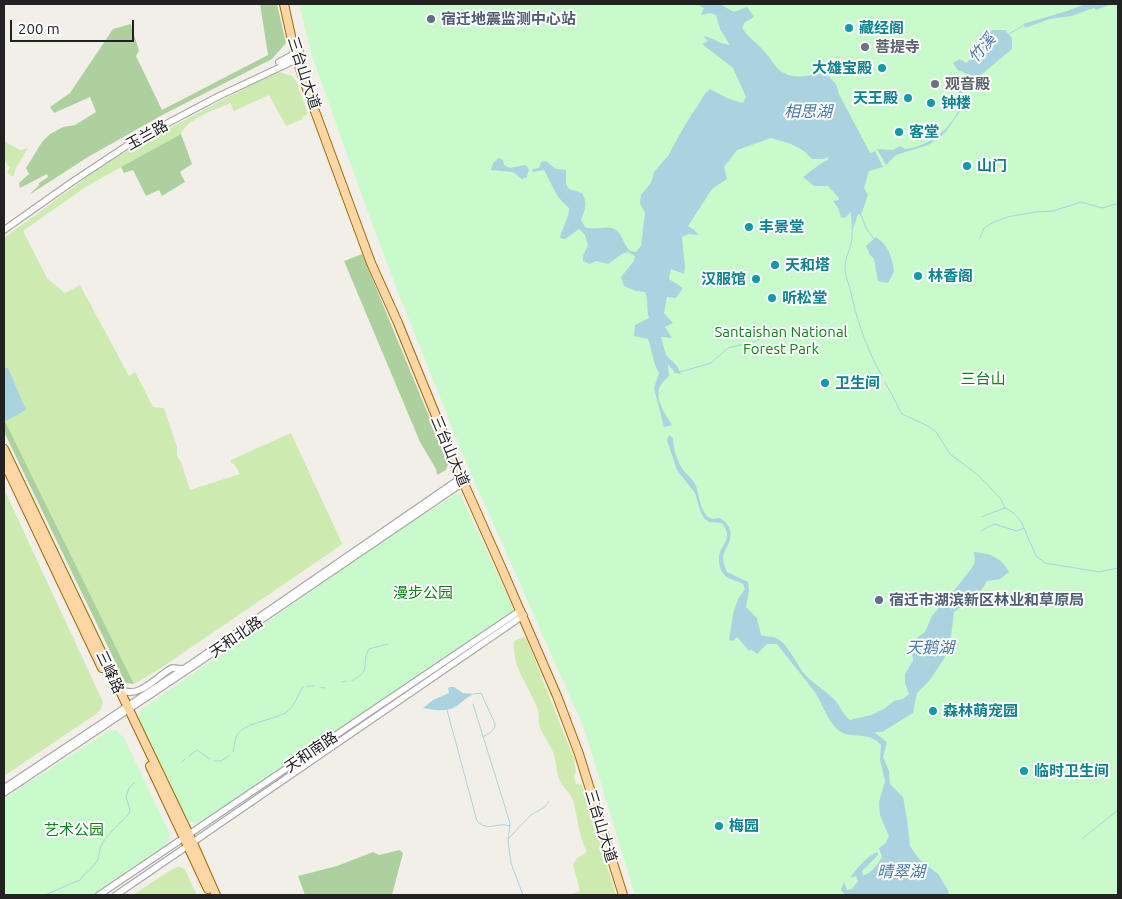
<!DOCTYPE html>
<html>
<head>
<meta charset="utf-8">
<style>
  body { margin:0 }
  #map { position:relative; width:1122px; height:899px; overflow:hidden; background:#f2efe9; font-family:Ubuntu,sans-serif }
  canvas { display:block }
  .frame { position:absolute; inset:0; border:5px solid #222; pointer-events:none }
  .scale { position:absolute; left:10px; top:20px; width:124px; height:22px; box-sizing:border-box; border:2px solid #222; border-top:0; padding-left:6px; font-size:15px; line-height:18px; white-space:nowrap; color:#222; -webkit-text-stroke:4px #fff; paint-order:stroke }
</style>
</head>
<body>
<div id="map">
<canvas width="1122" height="899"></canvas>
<div class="frame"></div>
<div class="scale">200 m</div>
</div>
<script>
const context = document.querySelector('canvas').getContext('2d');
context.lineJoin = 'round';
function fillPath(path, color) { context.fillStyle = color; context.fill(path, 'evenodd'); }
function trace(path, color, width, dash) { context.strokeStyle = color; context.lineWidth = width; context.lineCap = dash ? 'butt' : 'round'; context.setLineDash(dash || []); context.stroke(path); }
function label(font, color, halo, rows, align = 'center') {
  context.font = font + ' Ubuntu,"Noto Sans SC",sans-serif'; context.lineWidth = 4; context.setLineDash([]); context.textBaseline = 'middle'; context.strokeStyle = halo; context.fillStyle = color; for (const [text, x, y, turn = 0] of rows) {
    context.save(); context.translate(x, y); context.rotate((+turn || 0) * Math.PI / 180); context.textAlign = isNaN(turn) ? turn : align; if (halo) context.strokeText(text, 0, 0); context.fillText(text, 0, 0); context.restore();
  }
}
const grass = new Path2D(`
  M280 72 292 76 296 81 308 114 302 117 303 119 286 126 269 95 234 111 230 103C216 110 186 119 181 134L87 186 23 231 47 278 65 293 80 285 129 376 135 372 153 407 164 408 177 447V456L181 462 190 490 240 474 234 464 231 463V460L291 433 341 541 342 544 337 548 161 668 134 684 4 419V238L105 164 127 151 273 73Z
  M4 141 20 150 28 148 16 168 13 177 7 172 10 168 4 160Z
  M4 489 103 702 101 709 96 714 4 776Z
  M524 637 527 640 574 759 576 772 574 777 576 784 582 785 616 895H568L580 891 573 865 576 859 587 852C578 836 578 817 573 800 570 792 564 789 560 781 556 773 557 764 554 755 551 745 544 737 540 728 538 720 540 712 536 705 527 683 512 667 514 641Z
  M179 866 185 870 197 895H133L169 871Z`);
const forest = new Path2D(`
  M260 4H277L286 43 272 59 164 114 88 157 29 195 39 185V183L48 177 47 174 20 188 19 183 29 174 26 168 42 142 50 134 63 127 75 125 96 112 90 97 54 113 50 107 70 93 113 29 131 24 139 51 136 56 162 110 268 55Z
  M181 134 192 164 180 172 185 182 162 196 159 190 146 196 133 170 124 173 121 167Z
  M362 254 447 460 448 464 446 470 437 475 436 469 420 442 344 261Z
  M4 419 134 684 125 683 124 680 4 432Z
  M400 850 403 853 392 895H305L298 876 337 866 373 852 379 855Z`);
const park = new Path2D(`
  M299 4H1118V895H635L584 728 466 462 396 287 366 207 312 56Z
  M458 493 461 496C478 534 497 571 514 610L506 617 201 822C193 824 189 823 184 816L138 719 141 710 393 534Z
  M110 730 117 731 124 738 169 832 170 837 167 845 120 877 97 895H4V799C39 775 75 754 110 730Z`);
const water = new Path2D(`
  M700 4H723V6L734 12 747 7 754 17 745 22 742 28C748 37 757 43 764 51 770 57 775 68 782 72 794 80 811 75 825 73L836 84 839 94 869 151 871 153 875 151 883 167 869 171 864 188 868 195 861 215 858 214 852 232 851 212 845 218 841 217 838 208 833 201 839 200V198L828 186H814L803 177C810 172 821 162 828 160V157L824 159H812L804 151 791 144 771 138 737 150 724 167 727 179 712 189 688 226 694 230 699 235 689 234 682 237 685 267 684 274 671 269 669 279 683 288 676 298 667 297 664 313 673 323 665 327 672 338 661 337 666 355 677 366 681 374 675 373 668 364 669 376C666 379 660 384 659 389 656 402 666 415 672 425L664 427 654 388 659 373C653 363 652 350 648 339L634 336 635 325 649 318C646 308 649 301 645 292L636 291 624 286 621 277 634 261 635 256 628 252 622 254 608 264 596 261 590 264 583 261V256L588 245 585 235 579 229 565 239 560 238C562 226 569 220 569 208L558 197 544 170 533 172 532 169 539 168 541 162 546 161 556 169 566 170V184L569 189 582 193C588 204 585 209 581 220L585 227C595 231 607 224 616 230 625 236 624 253 636 252L641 246 645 213 640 203 641 195 651 183 654 172 668 156 685 125 705 94 710 89 729 99 743 103 746 97 733 68 702 44 708 41 703 36C711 37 720 44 730 45L720 29 716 15 710 13 702 15 701 14 704 8 700 6Z
  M1085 4H1112L1096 10 1094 8 1071 16 1050 19 1025 28 1023 24 1067 11Z
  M992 30H1005L1012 38V49L963 90 960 98V111L945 133 928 145 896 155 886 165 877 149 893 150 900 146 905 149C928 147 950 130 959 109L957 97 960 89 953 83 958 76 963 79 968 78 967 74 958 70 953 63 960 59 966 63C977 54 983 51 985 36Z
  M499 158 503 160 504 165 510 168 525 165 529 169 527 177 522 179 513 172 491 170 493 163Z
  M876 237C889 246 892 257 894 272L888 283 878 281 874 259 870 255 866 246Z
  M4 368H8L26 410 6 421 4 419Z
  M669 435 673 438C673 449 677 461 684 471 688 476 693 479 696 486 699 494 700 508 706 515 710 520 714 519 720 518 729 524 733 531 729 542 728 546 725 549 724 553 722 559 724 566 727 572L748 582 749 591 746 607 757 618 761 635C766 637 771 636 776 638 786 642 796 662 802 671 811 683 824 689 834 699 841 706 842 714 850 720L871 715 884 709 894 701 903 699 909 694 905 683V674L913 661 911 642 925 632 932 616 961 582 971 569 975 562 974 552C989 553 1001 557 1009 572L1000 579 987 581 978 595 954 612 951 636 944 659 929 681 917 693 913 713 882 732H874L887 742 883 757 889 771 890 784 903 797 907 819 910 846 919 859 938 874 948 890 949 895H845L841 890 844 882 847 890 852 889 858 881 856 876 850 878C857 868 867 856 878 852V855L862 871 863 875C870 875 878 864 882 857L879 848 886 843 889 836 880 815 879 802 885 781 880 760 881 745C868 729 849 742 836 728 826 718 822 702 814 691 802 675 789 660 777 644H767L757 654 751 649 749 651 737 637 733 641 729 640 733 614 738 599 745 589 743 584C738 581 732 580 728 578 720 573 717 561 720 552 722 546 728 541 727 534 727 530 724 526 722 523L709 522 704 518 700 510 695 493 677 470 667 440Z
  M451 687H454L463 693 474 694C466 697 462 703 455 707 446 712 432 710 423 708L433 700 449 693 448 688Z`);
const stream = new Path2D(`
  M1007 35 1023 26
  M861 215 866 228 874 239
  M852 232C854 245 844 256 845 270 846 276 848 283 850 289 857 320 866 348 882 376
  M980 238 984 228 994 222 1007 217 1035 212 1053 211 1081 202 1102 208 1116 204
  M680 372 711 363 728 348 756 341 763 337 782 330
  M885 382 902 414 928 426 936 432 950 454 978 475 1001 499 1005 508
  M981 517 1005 508C1014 512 1021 519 1024 528
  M981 531 994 524 1017 531 1024 528 1036 556 1045 563 1099 572 1118 568
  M351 681C373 671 360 665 369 649L388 644
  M342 682 346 681
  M307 686H313
  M320 687 325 688
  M474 694 481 693 495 724V727L491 732 483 737
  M473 704 510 823 508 841 511 863 523 895
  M447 710 477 821C489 833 497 821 510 826
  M233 752C235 747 234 742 236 737 241 723 274 720 285 713 296 706 296 696 303 687
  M189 756 197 750 210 759
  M214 761H221L230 755
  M182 762 185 759
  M509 838 531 815 545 807 549 801
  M1082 839 1118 810
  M17 895H19
  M45 895C58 890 68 884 80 880 85 873 92 869 96 863 101 856 98 851 102 844 108 833 120 824 129 814L130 810 126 797 129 788 134 783`);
const minor = new Path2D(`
  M279 62 300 51
  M4 230 72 182 134 141 219 96 302 57
  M119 688C135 701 154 680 167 671L172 668 183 669
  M4 788 188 666 465 475
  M4 793 195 665 467 480
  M99 895 521 610
  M116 895 524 615`);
const major = new Path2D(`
  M284 4 295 54 309 95 371 263 398 323 461 477 502 569 557 696 579 754 623 895
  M4 449 193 843 216 895
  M4 462 102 668
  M150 766 208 889`);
const markers = [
  [431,19,5,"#5c6f8a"],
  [849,28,5,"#0f9aa8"],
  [865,47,5,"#6b7280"],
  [882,68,5,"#0f9aa8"],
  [935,84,5,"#6b7280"],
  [908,98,5,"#0f9aa8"],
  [931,103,5,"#0f9aa8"],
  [899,132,5,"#0f9aa8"],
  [967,166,5,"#0f9aa8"],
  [749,227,5,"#0f9aa8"],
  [775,265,5,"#0f9aa8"],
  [918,276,5,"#0f9aa8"],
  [756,279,5,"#0f9aa8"],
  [772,298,5,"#0f9aa8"],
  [825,383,5,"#0f9aa8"],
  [879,600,5,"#5c6f8a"],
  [933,711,5,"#0f9aa8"],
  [1024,771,5,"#0f9aa8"],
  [719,826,5,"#0f9aa8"]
];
const serviceNames = [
  ["宿迁地震监测中心站",441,19],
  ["宿迁市湖滨新区林业和草原局",889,600]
];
const cultureNames = [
  ["藏经阁",859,28],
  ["大雄宝殿",872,68,"right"],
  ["天王殿",898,98,"right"],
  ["钟楼",941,103],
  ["客堂",909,132],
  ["山门",977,166],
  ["丰景堂",759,227],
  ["天和塔",785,265],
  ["林香阁",928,276],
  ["汉服馆",746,279,"right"],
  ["听松堂",782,298],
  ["卫生间",835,383],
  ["森林萌宠园",943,711],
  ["临时卫生间",1034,771],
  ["梅园",729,826]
];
const worshipNames = [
  ["菩提寺",875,47],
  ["观音殿",945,84]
];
const streetNames = [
  ["三台山大道",304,73,72],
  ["玉兰路",147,135,-29],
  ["三台山大道",450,451,67],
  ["天和北路",236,637,-34],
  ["三峰路",110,672,65],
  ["天和南路",311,752,-34],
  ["三台山大道",601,826,73]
];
const parkNames = [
  ["Santaishan National",781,332],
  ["Forest Park",781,349],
  ["三台山",983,379],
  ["漫步公园",423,593],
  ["艺术公园",74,830]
];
const waterNames = [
  ["竹溪",982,48,-50],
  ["相思湖",808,112],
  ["天鹅湖",930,648],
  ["晴翠湖",901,872]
];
fillPath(grass, '#cdebb0');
fillPath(forest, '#add19e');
fillPath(park, '#c8facc');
fillPath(water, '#aad3df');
trace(stream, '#aad3df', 1);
trace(minor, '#a9a9a9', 8);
trace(major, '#a06b00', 10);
trace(minor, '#fff', 5.5);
trace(major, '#fcd6a4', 8);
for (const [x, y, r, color] of markers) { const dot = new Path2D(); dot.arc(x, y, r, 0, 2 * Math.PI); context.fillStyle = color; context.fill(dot); trace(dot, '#fff', 2); }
label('bold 15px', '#4e5e75', '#fff', serviceNames, 'left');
label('bold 15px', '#0d838f', '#fff', cultureNames, 'left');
label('bold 15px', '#5b616d', '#fff', worshipNames, 'left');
label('15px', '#222', '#fff', streetNames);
label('15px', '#0c8416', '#fff', parkNames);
label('italic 16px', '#4a7aab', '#fff', waterNames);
</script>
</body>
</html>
